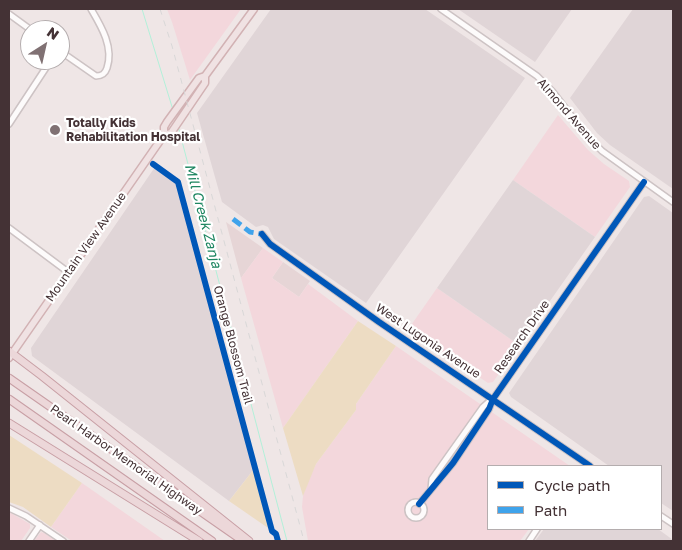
<!DOCTYPE html>
<html>
<head>
<meta charset="utf-8">
<style>
  body { margin:0 }
  #map { position:relative; width:682px; height:550px; overflow:hidden; background:#efe6e6; font-family:"Golos Text",sans-serif }
  canvas { display:block }
  .frame { position:absolute; inset:0; border:10px solid #443235; pointer-events:none }
  .legend { position:absolute; left:487px; top:465px; width:175px; height:65px; box-sizing:border-box; background:#fff; border:1px solid #b4adae; margin:0; padding:6px 9px; list-style:none; font-size:15px; color:#443235 }
  .legend li { display:flex; align-items:center; gap:10px; height:25px }
  .legend b { width:25px; border:1px solid #b4adae }
  .north { position:absolute; left:20px; top:20px; width:50px; height:50px; box-sizing:border-box; background:#fff; border:1px solid #b4adae; border-radius:50%; rotate:35deg; font-size:14px; font-weight:700; line-height:20px; text-align:center; color:#443235 }
  .north::after { content:''; display:block; margin:auto; width:18px; height:22px; background:#807173; clip-path:polygon(50% 0,100% 100%,50% 72%,0 100%) }
</style>
</head>
<body>
<div id="map">
<canvas width="682" height="550"></canvas>
<div class="frame"></div>
<ul class="legend">
<li><b style="height:6px;background:#0057b8"></b>Cycle path</li>
<li><b style="height:6px;background:#3fa3eb"></b>Path</li>
</ul>
<div class="north">N</div>
</div>
<script>
const context = document.querySelector('canvas').getContext('2d');
context.lineJoin = 'round';
function fillPath(path, color) { context.fillStyle = color; context.fill(path, 'evenodd'); }
function trace(path, color, width, dash) { context.strokeStyle = color; context.lineWidth = width; context.lineCap = dash ? 'butt' : 'round'; context.setLineDash(dash || []); context.stroke(path); }
function label(font, color, halo, rows, align = 'center') {
  context.font = font + ' "Golos Text",sans-serif'; context.lineWidth = 4.5; context.setLineDash([]); context.textBaseline = 'middle'; context.strokeStyle = halo; context.fillStyle = color; for (const [text, x, y, turn = 0] of rows) {
    context.save(); context.translate(x, y); context.rotate((+turn || 0) * Math.PI / 180); context.textAlign = isNaN(turn) ? turn : align; if (halo) context.strokeText(text, 0, 0); context.fillText(text, 0, 0); context.restore();
  }
}
const residential = new Path2D(`
  M226 222 263 248 241 278Z
  M283 262 310 281 299 297 272 278Z`);
const commercial = new Path2D(`
  M167 9H241L190 80 172 22Z
  M558 115 588 150 604 164 629 181 630 187 595 237 513 180Z
  M263 248 283 262 272 278 299 297 308 284 358 321 283 428 241 278Z
  M437 288 519 345 493 382 488 383 464 367 422 343 407 331Z
  M396 346 570 466H488V529H529L520 541H308L302 507 303 496 308 481 316 464 356 410V404Z
  M82 483 165 541H72L51 527Z
  M9 512 30 524V528L21 541H9Z
  M41 532 44 533 56 541H34Z`);
const industrial = new Path2D(`
  M271 9H425L525 78 366 303 274 239 268 227 263 225 256 227 222 202 197 113Z
  M458 9H572L535 62Z
  M633 9H673V189L610 145 597 133 570 98Z
  M155 167 176 182 254 469 229 501 32 356 31 348Z
  M513 180 595 237 519 345 437 288Z
  M649 196 673 213V511L661 503V466H609L511 397 509 393 644 197Z
  M544 529H658L673 540V541H535Z`);
const green = new Path2D(`
  M358 321 396 346 356 404V410L316 464 303 496 283 428Z
  M9 435 82 483 51 527 23 507 9 502Z
  M254 469 271 530 229 501Z`);
const stream = new Path2D(`
  M142 9 173 110
  M178 126 287 541`);
const minor = new Path2D(`
  M441 9 537 76 552 91 587 136 602 151 673 202
  M9 14 31 30
  M60 51 96 76C102 76 105 74 107 68 114 47 101 26 91 9
  M9 124 51 60
  M9 228 68 272
  M262 234 270 244 379 322 590 466
  M431 489 432 479 483 407 492 399
  M408 510a8 8 0 1 1 16 0a8 8 0 1 1-16 0Z
  M419 504 453 463 489 409 493 399 644 182
  M9 508 26 516 63 541
  M661 516 673 524
  M29 541 40 525
  M529 541 537 529`);
const major = new Path2D(`
  M164 135V127L167 122 199 78 205 76
  M9 358 164 135 171 133 205 83V76L254 9`);
const highway = new Path2D(`
  M9 351 42 376 249 541
  M9 378 243 541
  M9 399 212 541
  M9 423 199 541`);
const rail = new Path2D(`
  M160 9 172 46 304 541`);
const quiet = new Path2D(`
  M233 219 250 232 262 234`);
const cycleway = new Path2D(`
  M153 164 178 182 272 531 276 534 278 541
  M262 234 270 244 379 322 590 466
  M419 504 453 463 489 409 493 399 644 182`);
const markers = [
  [55,130,6,"#807173"]
];
const streetNames = [
  ["Almond Avenue",569,114,49],
  ["Mountain View Avenue",86,247,-55],
  ["Research Drive",522,337,-55],
  ["West Lugonia Avenue",428,341,34],
  ["Orange Blossom Trail",233,345,75],
  ["Pearl Harbor Memorial Highway",126,460,35]
];
const poiNames = [
  ["Totally Kids",66,123],
  ["Rehabilitation Hospital",66,137]
];
const waterNames = [
  ["Mill Creek Zanja",203,216,75]
];
fillPath(residential, '#e6d5d6');
fillPath(commercial, '#f3d7dc');
fillPath(industrial, '#e0d5d7');
fillPath(green, '#eddcc3');
trace(stream, '#b2f0d9', 1);
trace(minor, '#cdc3c4', 8);
trace(major, '#d2b2b4', 9);
trace(highway, '#c89fa5', 9);
trace(minor, '#fdfbfb', 5);
trace(major, '#f0e2e3', 6);
trace(highway, '#ecd7d9', 7);
trace(rail, '#d8d7d7', 1, [6, 6]);
trace(quiet, '#3fa3eb', 5, [10, 5]);
trace(cycleway, '#0057b8', 6);
for (const [x, y, r, color] of markers) { const dot = new Path2D(); dot.arc(x, y, r, 0, 2 * Math.PI); context.fillStyle = color; context.fill(dot); trace(dot, '#fff', 2); }
label('12px', '#443235', '#fff', streetNames);
label('bold 12px', '#443235', '#fff', poiNames, 'left');
label('italic 14px', '#1e8661', '#fff', waterNames);
</script>
</body>
</html>
